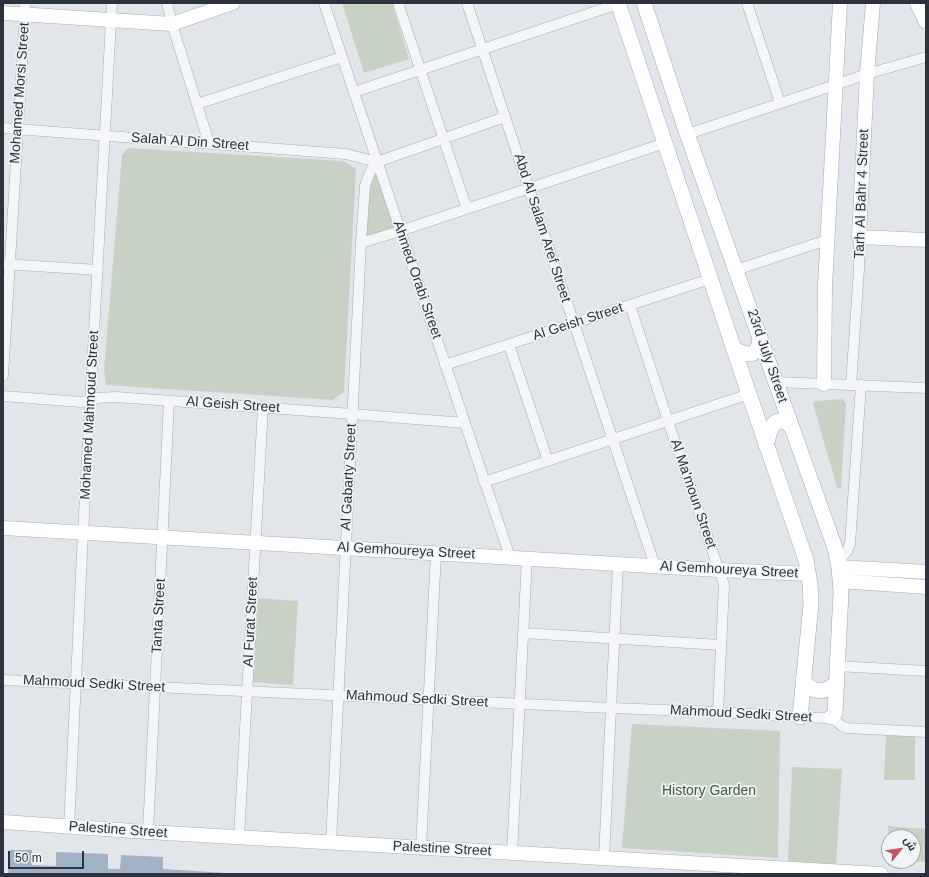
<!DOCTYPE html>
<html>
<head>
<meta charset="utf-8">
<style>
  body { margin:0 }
  #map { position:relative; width:929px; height:877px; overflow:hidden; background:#e2e5e9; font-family:Helvetica,Cairo,sans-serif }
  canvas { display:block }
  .frame { position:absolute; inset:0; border:4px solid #2c333f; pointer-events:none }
  .north { position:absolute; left:881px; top:829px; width:40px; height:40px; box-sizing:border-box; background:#f1f4f6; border:1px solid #a2a7ad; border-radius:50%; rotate:60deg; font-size:11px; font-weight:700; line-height:16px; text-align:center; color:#2c333f }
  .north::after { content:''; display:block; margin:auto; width:14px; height:18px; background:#c05565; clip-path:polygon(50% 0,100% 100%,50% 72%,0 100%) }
  .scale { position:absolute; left:8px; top:851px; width:76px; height:18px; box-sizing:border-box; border:2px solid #2c333f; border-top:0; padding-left:5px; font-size:12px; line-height:14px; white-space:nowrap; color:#2c333f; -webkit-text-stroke:3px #f1f4f6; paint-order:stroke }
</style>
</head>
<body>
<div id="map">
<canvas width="929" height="877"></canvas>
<div class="frame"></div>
<div class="north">ش</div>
<div class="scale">50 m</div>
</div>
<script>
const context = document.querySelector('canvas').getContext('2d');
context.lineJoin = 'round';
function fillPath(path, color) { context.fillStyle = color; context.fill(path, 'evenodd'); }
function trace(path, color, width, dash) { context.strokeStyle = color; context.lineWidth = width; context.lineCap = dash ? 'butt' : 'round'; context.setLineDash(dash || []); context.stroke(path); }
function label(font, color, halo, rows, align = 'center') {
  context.font = font + ' Helvetica,sans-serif'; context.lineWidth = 3.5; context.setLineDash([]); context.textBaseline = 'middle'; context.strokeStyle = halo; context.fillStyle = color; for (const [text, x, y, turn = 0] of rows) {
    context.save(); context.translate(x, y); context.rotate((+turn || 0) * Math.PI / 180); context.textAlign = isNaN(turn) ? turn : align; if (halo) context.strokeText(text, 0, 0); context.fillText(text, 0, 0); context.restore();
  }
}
const green = new Path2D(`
  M342 3H392L409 59 364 73Z
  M128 148 343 161 356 169 344 392 333 400 106 385 104 369 122 155Z
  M378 173 396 230 364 239 370 176Z
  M842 399 846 403 841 487 839 489 837 487 813 404 816 401Z
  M256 598 298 601 293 685 251 682Z
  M632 724 780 731 778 858 622 848Z
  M886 733 915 735V780H884Z
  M792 767 842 769 836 864 788 861Z
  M888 826 926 829V862L908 861H913V837H889V860H888Z`);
const water = new Path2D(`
  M10 850H32V865L56 866V852L108 854V869H120L121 855 163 857V869L241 874H8Z`);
const street = new Path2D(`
  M167 3 172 24 209 143
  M324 3 510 557
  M398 3 467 209
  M467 3 655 566
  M747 3 780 103
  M354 92 618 4
  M197 104 342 57
  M3 128 346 154 377 162
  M688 134 835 85 867 74 926 57
  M377 162 505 117
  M361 243 400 231 665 143
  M4 264 98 270
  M736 270 827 240
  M630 305 668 421 724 585 718 712
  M509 345 548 461
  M445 365 710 279
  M3 376 25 14V3
  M776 382 926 388
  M851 385 859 269V237
  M3 396 81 402 91 401 97 398 116 397 352 414 465 423
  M484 482 749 394
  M838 563 847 551 850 544 861 385
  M523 633 721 645
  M837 666 926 671
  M3 680 611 708 718 712 800 717 827 718 831 717 842 726 847 728 926 732
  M69 827 83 533 112 3
  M148 832 169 401
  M239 837 263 407
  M331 843 361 243 365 186C368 176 371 169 377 162
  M421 848 436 553
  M512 853 527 558
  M604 859 611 708 618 564`);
const secondary = new Path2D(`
  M873 3 867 74 859 237 926 240
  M917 3 926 22
  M3 13 172 24 233 3
  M824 384 825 286 840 3
  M3 528 719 570 809 574
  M839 567 926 572
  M840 581 926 587
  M3 822 148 832 881 874`);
const primary = new Path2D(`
  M618 3 749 394 806 560 810 584 811 604 800 717
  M644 3 686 131 835 548 839 567 841 592 835 713 831 717
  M734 349C749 357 759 357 760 336
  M766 445C769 437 770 420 781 421 786 421 789 424 792 428
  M803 681C813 693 825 694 836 683`);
const streetNames = [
  ["Mohamed Morsi Street",20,93,-86],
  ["Salah Al Din Street",190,142,4],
  ["Tarh Al Bahr 4 Street",862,194,-88],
  ["Abd Al Salam Aref Street",542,228,72],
  ["Ahmed Orabi Street",417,280,71],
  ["Al Geish Street",578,322,-18],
  ["23rd July Street",767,356,71],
  ["Al Geish Street",233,405,4],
  ["Mohamed Mahmoud Street",90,415,-87],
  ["Al Gabarty Street",349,477,-87],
  ["Al Ma'moun Street",693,494,71],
  ["Al Gemhoureya Street",406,551,3],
  ["Al Gemhoureya Street",729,570,3],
  ["Tanta Street",159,616,-87],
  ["Al Furat Street",251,622,-87],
  ["Mahmoud Sedki Street",94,684,3],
  ["Mahmoud Sedki Street",417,699,3],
  ["Mahmoud Sedki Street",741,714,3],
  ["Palestine Street",118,830,4],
  ["Palestine Street",442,849,3]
];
const parkNames = [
  ["History Garden",709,791]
];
fillPath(green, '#c8d2c4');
fillPath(water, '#a1b2c5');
trace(street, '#a8acb3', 11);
trace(secondary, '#a8acb3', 15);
trace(primary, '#a3a9b3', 16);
trace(street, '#f4f5f8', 10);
trace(secondary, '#fff', 14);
trace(primary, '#fff', 15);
label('14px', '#2c333f', '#f1f4f6', streetNames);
label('14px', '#40593b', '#f1f4f6', parkNames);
</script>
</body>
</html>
